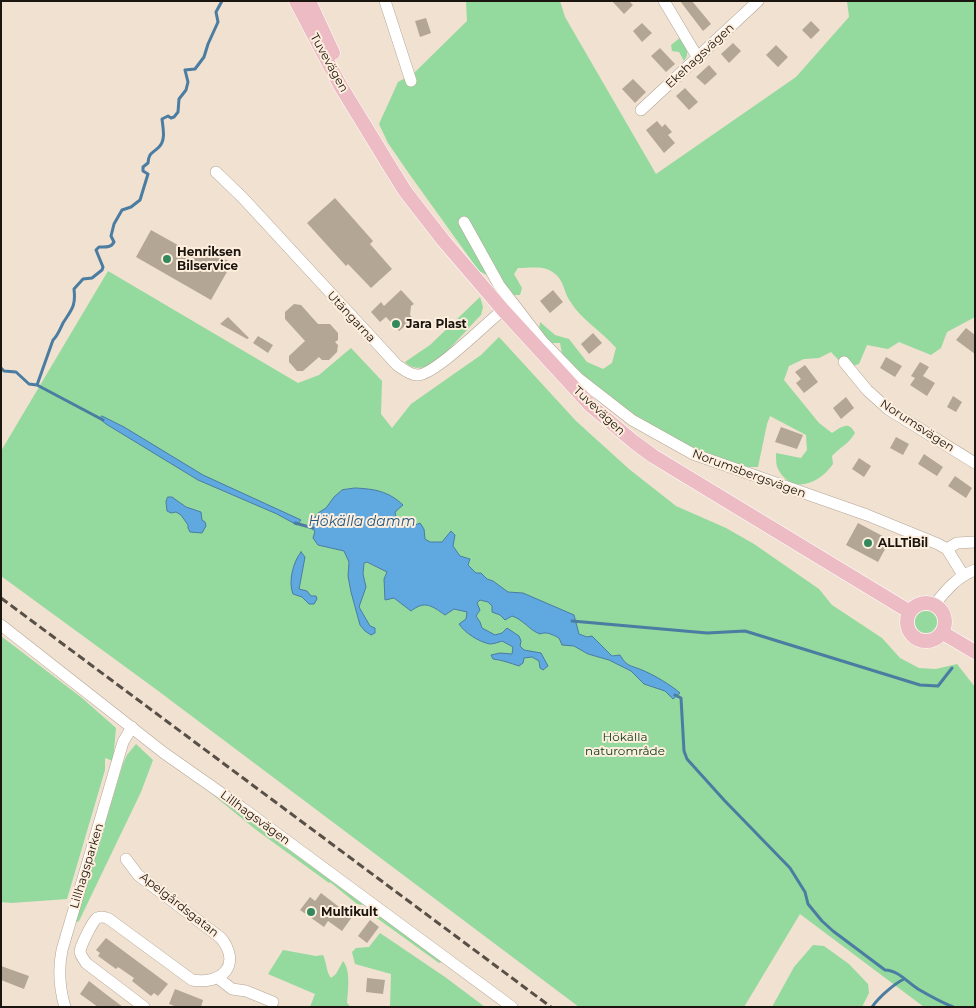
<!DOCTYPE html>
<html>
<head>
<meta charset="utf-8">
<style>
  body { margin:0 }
  #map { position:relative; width:976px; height:1008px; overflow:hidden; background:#f0e1d0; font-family:Montserrat,sans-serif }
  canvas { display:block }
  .frame { position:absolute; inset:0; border:2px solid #1b150f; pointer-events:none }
</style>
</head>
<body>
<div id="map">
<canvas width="976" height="1008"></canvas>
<div class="frame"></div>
</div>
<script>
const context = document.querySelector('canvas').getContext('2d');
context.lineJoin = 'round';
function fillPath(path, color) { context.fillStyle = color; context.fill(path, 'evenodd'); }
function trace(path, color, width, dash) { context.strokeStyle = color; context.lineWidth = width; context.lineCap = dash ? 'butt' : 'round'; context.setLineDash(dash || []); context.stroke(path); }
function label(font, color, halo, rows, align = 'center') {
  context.font = font + ' Montserrat,sans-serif'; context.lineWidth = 4; context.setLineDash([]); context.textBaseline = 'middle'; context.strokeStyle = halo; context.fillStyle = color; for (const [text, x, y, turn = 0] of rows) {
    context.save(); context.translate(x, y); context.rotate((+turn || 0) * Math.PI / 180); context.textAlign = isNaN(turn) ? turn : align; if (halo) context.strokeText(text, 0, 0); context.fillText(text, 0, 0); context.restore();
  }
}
const green = new Path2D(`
  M466 1H560L565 17 656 174 796 77 849 17 847 1H975V317L947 332 941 348 931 355 899 342 888 349 867 345 859 364 846 368 831 352 819 358 804 359 789 366 784 380 819 423 832 433C841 427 849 420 855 433 848 445 841 446 832 456L833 464C820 483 792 496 778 469 776 465 776 458 776 453L801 458 807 450 806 435 770 416 767 424 758 467H747L691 448 627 411 591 383 562 354 560 343H550L539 330 540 322 555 335 569 339 587 362 603 369 612 363 616 348C602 331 581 320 570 301 562 289 565 278 549 270 542 266 527 268 518 268L514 274 522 288 520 295H513L500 282 479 271 410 175 388 143 379 124 398 82 414 73 467 21Z
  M681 37C685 46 691 52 684 61L679 52 672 51 671 45Z
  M108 271 298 383 319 375 351 348 382 381 381 414 392 428 411 404 481 355 499 337 576 421 629 469 676 506 726 528 754 544 819 589 832 605 882 638 900 658 919 668 936 669 957 664 975 687V1007H924L800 914 744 1007H579L157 690 1 576V451Z
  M480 297 483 307 481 315C467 329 449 351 434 363 425 369 412 370 405 362L430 345Z
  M915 622a11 11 0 1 1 22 0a11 11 0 1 1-22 0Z
  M1 636 82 698 116 728 113 761 105 758V770L67 899 11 903 1 902Z
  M136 744 153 760 141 792 79 921 75 923 123 764 127 755Z
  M207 790 363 904 362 905 357 904 330 882 329 883 255 829Z
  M370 909 442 961V962L439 963 374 916 368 911Z
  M380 933 445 977 485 1007H390L391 974 355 964 352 952 356 948 369 947Z
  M813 945 824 946 849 964 868 984 869 993 862 1007H772L794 967Z
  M283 950 316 956 323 955C327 963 326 972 331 978L336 974 343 961C351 970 348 991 347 1003L351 1007H310L315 994 268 974Z`);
const water = new Path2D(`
  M102 416 124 427 203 475 301 520 297 525 277 514 198 480 106 424 100 419Z
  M355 488C375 489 388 491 403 505L395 512C398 528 405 530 420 523L424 529 425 539 430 542H442L451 531 455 535 453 546 460 556 470 559 468 565 476 573H481L487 579 493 581 508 592 523 593 574 615 579 634 587 637 592 636 612 656 620 655C627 667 630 665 642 670 654 675 671 685 680 693L673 699 665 691 644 684 631 671 609 660 588 654 574 646 562 645 559 638C553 635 547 631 540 634 529 630 524 620 512 616L505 620 500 615 492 612V606L488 602 480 600 477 603 480 610 476 616 480 622 482 628 495 635 502 633 507 628 519 636 521 641 520 646 524 650 541 653 548 666 543 670 540 668 539 661 532 657 524 658 523 663 519 666C510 663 502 660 493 659L491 655 500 653 512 654 513 647 502 641C499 642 494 644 490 644 479 642 465 633 459 624L466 619 467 612 454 609 445 615C432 606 425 600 411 611L394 598 385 600 384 579 387 572 367 562 364 563 363 574 366 587 359 607 370 626 375 628V633L371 635 365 631 360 625 351 592 348 576 349 562 344 551 318 545 313 538 315 531 311 528 313 520 318 513 326 508 334 497 342 490Z
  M168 497H172L186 507 201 512 202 520 205 522 206 526 202 533 190 532 188 528V525L181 515 176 512 171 513 167 511 166 502Z
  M301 552 305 557 299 589 307 591 311 596H316L317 599 314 604H309L302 597 293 594C288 582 293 562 301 552Z`);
const stream = new Path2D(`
  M1 368 4 371 16 372 29 384 37 385 103 420
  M37 385 53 340C58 335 60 329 63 323 72 309 76 306 74 289L83 279 92 278 102 270 103 267 96 250 99 247C105 247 111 248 114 242L111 236 114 224 122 210 131 207 140 200 148 174 143 171V167L148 163C149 152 152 154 159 147 166 140 163 128 162 119L168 116 171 118 174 117 178 112 179 99 186 90 188 82 185 70 195 69 204 57 208 44 218 22 216 12 222 1
  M295 523 313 528
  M572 621 707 633 745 631 920 685 938 686 952 668
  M675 695 681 698 684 751 687 759 724 800 790 868 805 892 808 904 822 921 833 931 885 970C898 970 908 983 918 989 930 996 941 1002 953 1007
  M872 1007C879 997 894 984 904 979`);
const building = new Path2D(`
  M612 1H629L633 5 624 14Z
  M680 1H692L711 24 703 31Z
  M426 18 431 33 420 37 415 21Z
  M811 21 820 30 811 39 802 30Z
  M642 23 652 33 642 42 633 31Z
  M733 43 741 51 729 63 721 54Z
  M776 45 788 57 778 67 766 55Z
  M660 48 675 64 666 72 651 56Z
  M709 65 717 74 705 85 696 77Z
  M633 79 646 92 635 103 622 89Z
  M685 88 698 102 689 110 676 96Z
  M657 121 662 127 665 124 672 132 668 135 675 143 664 153 646 130Z
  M335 198 373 241 370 244 392 269 371 288 348 264 346 266 307 223Z
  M151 230 201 258 206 249 232 263 211 300 136 257Z
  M401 290 414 304 411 306 410 315 413 319 399 331 386 317 380 322 371 312 381 302 384 306Z
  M553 290 563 302 550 313 540 301Z
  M294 304 301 305 318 324H330L338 333V340L335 342 338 345 337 352 329 360H322L319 357 303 371H297L289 362V356L305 341 285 319V312Z
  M228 317 249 338 247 339 220 324Z
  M966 328 975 335V354L956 340Z
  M593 333 602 343 589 354 581 344Z
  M258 336 273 345 268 353 253 343Z
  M886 357 902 366 895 377 880 368Z
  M920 362 929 367 923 376 935 383 927 396 910 385 915 378 911 376Z
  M805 365 818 382 804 393 796 383 801 379 795 372Z
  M953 396 962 402 956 412 947 407Z
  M846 397 854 408 841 419 833 408Z
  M781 427 803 435 797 449 775 442Z
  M896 437 909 444 903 455 890 448Z
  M924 454 943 467 937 476 918 464Z
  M859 458 871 466 864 477 852 469Z
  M955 476 972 488 966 498 948 486Z
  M858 523 890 540 878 562 846 545Z
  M321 893 352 917 342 931 328 921 324 927 300 910 310 897 315 901Z
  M370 920 379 927 367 943 358 936Z
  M106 938 168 984 158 996 154 993 151 996 132 981 134 978 118 967 116 969 98 956 100 953 96 950Z
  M1 966 29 976 24 989 1 980Z
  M367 978 385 980 383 994 366 992Z
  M89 981 107 995 123 1007H98L80 994Z
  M175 989 203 1000 201 1007H177L169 1004Z`);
const minor = new Path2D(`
  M385 1 411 81
  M664 1 698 58
  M641 110 758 1
  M216 172 243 198 397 365C403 369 410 375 417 375 434 376 486 323 503 310
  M464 222 499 285 542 341 578 378 632 420 693 454 867 515 938 544 947 549 963 575
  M844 362 867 390 888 409 975 463
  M947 549 957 543 975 542
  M935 604C947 589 957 577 975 570
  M1 625 164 753 241 807 512 1007
  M126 859 138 875 221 938C242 965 222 985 192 980L109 919C105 917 101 916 97 918 92 922 80 947 80 952 81 957 84 959 86 963L144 1007
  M218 978 232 989 246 991 273 1002
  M65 1007C59 987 58 970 62 950L123 742 132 727`);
const major = new Path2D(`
  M296 1 340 85 387 162 405 191 443 240 503 310 591 406 634 442 653 456 910 612
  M309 1 333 53
  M907 622a19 19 0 1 1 38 0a19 19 0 1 1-38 0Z
  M943 633 975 652`);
const rail = new Path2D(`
  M1 598 551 1007`);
const markers = [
  [167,259,5,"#33895d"],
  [396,324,5,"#33895d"],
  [868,543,5,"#33895d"],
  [311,912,5,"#33895d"]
];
const streetNames = [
  ["Ekehagsvägen",700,56,-43],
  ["Tuvevägen",329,63,61],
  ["Utängarna",351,317,47],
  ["Tuvevägen",599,411,43],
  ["Norumsvägen",917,426,33],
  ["Norumsbergsvägen",749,474,20],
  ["Lillhagsvägen",255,818,36],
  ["Lillhagsparken",87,866,-73],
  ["Apelgårdsgatan",179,905,38]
];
const poiNames = [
  ["Henriksen",177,252],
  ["Bilservice",177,266],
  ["Jara Plast",406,324],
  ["ALLTiBil",878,543],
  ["Multikult",321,912]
];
const parkNames = [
  ["Hökälla",625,737],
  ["naturområde",625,751]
];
const waterNames = [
  ["Hökälla damm",362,522]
];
fillPath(green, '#94d99d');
fillPath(water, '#60a8e0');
trace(water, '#4b7ca1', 1);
trace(stream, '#4b7ca1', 3);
fillPath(building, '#b4a695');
trace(minor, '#b3a595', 12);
trace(major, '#fff', 15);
trace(minor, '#fff', 11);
trace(major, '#ecbbc4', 14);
trace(rail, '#584f46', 3, [8, 4]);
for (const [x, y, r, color] of markers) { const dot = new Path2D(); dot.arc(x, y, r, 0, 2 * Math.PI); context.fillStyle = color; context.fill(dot); trace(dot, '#feeedd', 2); }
label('12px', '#1b150f', '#feeedd', streetNames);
label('bold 12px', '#1b150f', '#feeedd', poiNames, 'left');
label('12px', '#033913', '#feeedd', parkNames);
label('italic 14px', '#25587f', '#feeedd', waterNames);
</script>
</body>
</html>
